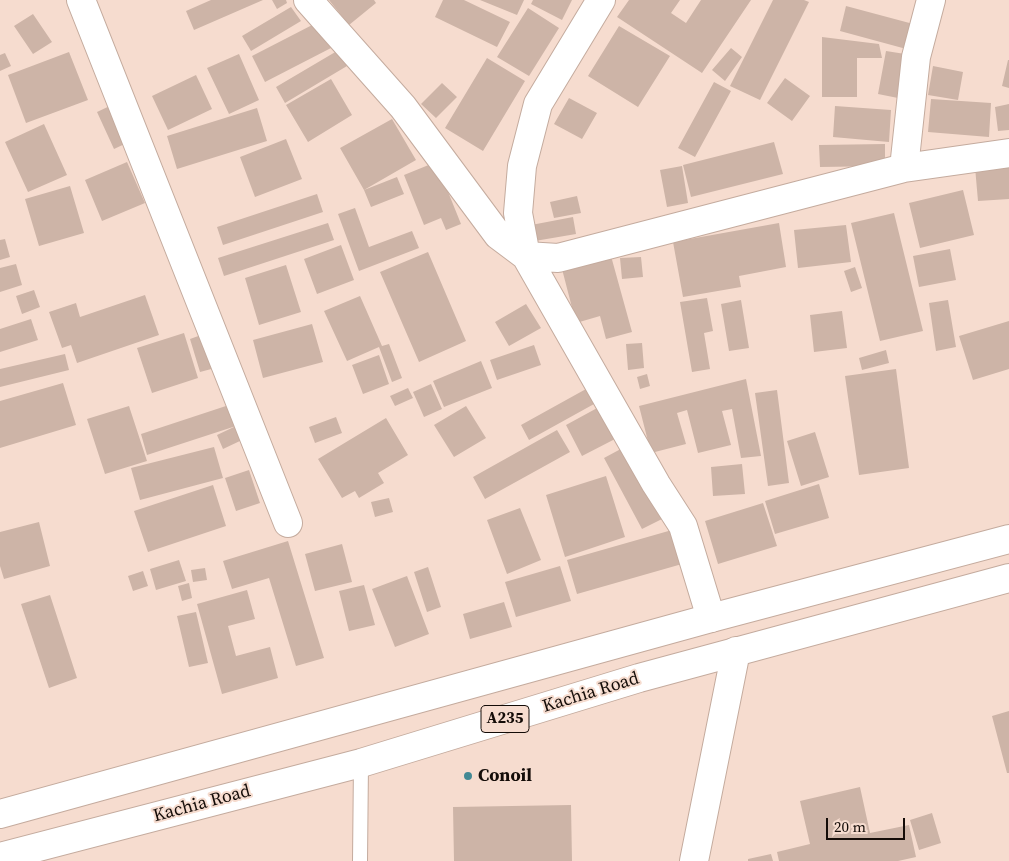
<!DOCTYPE html>
<html>
<head>
<meta charset="utf-8">
<style>
  body { margin:0 }
  #map { position:relative; width:1009px; height:861px; overflow:hidden; background:#f6dccf; font-family:"Source Serif 4",serif }
  canvas { display:block }
  .scale { position:absolute; left:826px; top:818px; width:79px; height:22px; box-sizing:border-box; border:2px solid #140c08; border-top:0; padding-left:6px; font-size:15px; line-height:18px; white-space:nowrap; color:#140c08; -webkit-text-stroke:4px #f6dccf; paint-order:stroke }
</style>
</head>
<body>
<div id="map">
<canvas width="1009" height="861"></canvas>
<div class="scale">20 m</div>
</div>
<script>
const context = document.querySelector('canvas').getContext('2d');
context.lineJoin = 'round';
function fillPath(path, color) { context.fillStyle = color; context.fill(path, 'evenodd'); }
function trace(path, color, width, dash) { context.strokeStyle = color; context.lineWidth = width; context.lineCap = dash ? 'butt' : 'round'; context.setLineDash(dash || []); context.stroke(path); }
function label(font, color, halo, rows, align = 'center') {
  context.font = font + ' "Source Serif 4",serif'; context.lineWidth = 4; context.setLineDash([]); context.textBaseline = 'middle'; context.strokeStyle = halo; context.fillStyle = color; for (const [text, x, y, turn = 0] of rows) {
    context.save(); context.translate(x, y); context.rotate((+turn || 0) * Math.PI / 180); context.textAlign = isNaN(turn) ? turn : align; if (halo) context.strokeText(text, 0, 0); context.fillText(text, 0, 0); context.restore();
  }
}
const building = new Path2D(`
  M211 0H263L194 30 186 11Z
  M272 0H286L287 3 277 9Z
  M329 0H374L376 3 349 25Z
  M443 0H464L510 22 497 47 435 17Z
  M480 0H524L517 15Z
  M533 0H572L562 20 531 4Z
  M629 0H680L671 13 686 23 701 0H751L702 73 617 17Z
  M773 0H804L809 2 760 100 730 86Z
  M846 6 917 25 910 50 840 31Z
  M291 7 301 21 251 51 242 36Z
  M528 8 559 28 529 76 497 57Z
  M33 14 52 42 33 54 14 26Z
  M318 22 331 48 265 82 252 56Z
  M619 26 670 56 638 107 588 76Z
  M822 37 879 44 882 58H857V97H822Z
  M731 48 742 57 725 81 712 70Z
  M337 51 347 66 285 103 276 87Z
  M886 51 905 54 898 98 878 94Z
  M69 52 88 100 26 123 8 75Z
  M5 53 11 66 0 71V55Z
  M239 54 259 100 229 114 207 68Z
  M487 58 525 81 483 151 445 128Z
  M1008 60H1009V88L1002 86Z
  M933 66 963 72 958 100 928 95Z
  M196 75 212 109 168 130 152 96Z
  M785 78 810 96 792 121 767 103Z
  M331 79 352 115 308 142 286 105Z
  M714 82 731 91 695 157 678 148Z
  M442 83 457 97 436 118 421 104Z
  M569 98 597 113 582 139 554 124Z
  M931 99 991 103 989 137 928 132Z
  M114 104 131 141 114 149 97 112Z
  M1009 104V130L998 131 995 107Z
  M835 106 891 110 889 142 833 137Z
  M257 108 267 141 177 169 167 136Z
  M392 119 416 160 364 190 340 148Z
  M44 124 67 175 28 192 5 142Z
  M286 139 302 179 255 197 240 157Z
  M774 142 783 174 691 197 683 165Z
  M885 144V166L820 167 819 145Z
  M127 162 145 203 102 221 85 180Z
  M436 162 461 224 446 230 441 218 424 225 404 175Z
  M1009 164V199L978 201 975 167Z
  M682 166 688 203 667 207 660 170Z
  M397 177 404 194 371 207 364 190Z
  M70 186 84 233 39 246 25 199Z
  M963 190 974 235 920 248 909 203Z
  M317 194 323 212 223 245 217 227Z
  M577 196 581 213 554 218 550 202Z
  M355 208 369 247 412 231 419 248 359 271 338 214Z
  M894 213 923 331 880 341 851 223Z
  M573 217 576 234 529 242 526 226Z
  M328 223 334 240 224 276 218 258Z
  M779 223 786 267 739 276 741 287 683 297 673 242Z
  M846 225 851 262 798 268 794 230Z
  M5 239 10 257 0 260V240Z
  M341 245 354 280 317 294 304 259Z
  M950 249 956 280 919 287 913 256Z
  M428 252 466 341 419 362 380 272Z
  M611 256 632 332 606 339 600 316 576 323 562 269Z
  M641 257 643 277 622 279 620 258Z
  M16 264 22 285 0 292V268Z
  M286 265 301 312 259 325 245 278Z
  M855 267 862 288 851 292 844 271Z
  M34 290 40 307 22 314 16 296Z
  M145 295 159 335 77 363 71 345 62 348 49 312 76 303 80 317Z
  M360 296 382 346 389 344 402 378 392 382 379 347 347 361 324 311Z
  M707 298 713 331 704 333 710 369 692 372 680 302Z
  M741 300 749 348 729 351 721 304Z
  M948 300 956 347 936 351 929 303Z
  M526 304 541 328 509 346 495 322Z
  M842 311 847 348 814 352 810 315Z
  M31 319 38 340 0 352V329Z
  M1009 321V369L973 380 959 336Z
  M312 324 323 362 263 378 253 340Z
  M184 333 198 378 152 393 137 348Z
  M204 334 215 368 200 372 190 339Z
  M642 343 644 368 628 370 626 344Z
  M534 345 541 365 497 380 490 360Z
  M886 350 889 363 862 370 859 358Z
  M65 354 69 370 0 387V369Z
  M379 355 389 384 363 394 352 365Z
  M481 361 492 388 444 407 433 381Z
  M896 369 909 468 859 475 845 376Z
  M647 374 650 386 640 389 637 377Z
  M746 379 761 456 741 458 732 409 722 411 731 445 698 453 687 410 677 413 686 444 651 453 639 406Z
  M63 383 76 425 0 448V401Z
  M431 384 442 409 424 417 413 392Z
  M408 388 413 398 395 406 390 396Z
  M586 389 594 404 529 440 521 425Z
  M777 390 789 483 768 486 755 393Z
  M229 405 236 426 147 455 141 434Z
  M129 406 147 461 105 474 87 419Z
  M466 406 486 438 454 457 434 425Z
  M599 407 615 439 582 456 566 425Z
  M336 417 342 433 315 443 309 427Z
  M386 418 408 455 378 473 384 483 359 498 355 491 342 498 318 459Z
  M236 426 242 440 223 449 217 435Z
  M557 430 570 452 485 499 473 477Z
  M815 432 829 477 801 486 787 441Z
  M630 444 668 516 642 529 604 458Z
  M214 447 223 478 140 500 131 468Z
  M742 464 745 494 713 496 711 467Z
  M249 470 260 503 236 511 225 478Z
  M606 476 625 537 565 557 546 495Z
  M819 484 829 518 775 534 765 501Z
  M213 485 226 526 148 552 134 511Z
  M389 498 393 512 375 517 371 502Z
  M763 503 777 546 718 564 705 521Z
  M520 508 541 560 507 574 487 520Z
  M39 522 50 566 4 579 0 566V532Z
  M679 528 689 562 577 594 567 560Z
  M288 541 324 658 296 666 269 578 232 589 223 561Z
  M342 544 352 582 315 591 305 554Z
  M179 560 186 581 156 590 150 569Z
  M560 566 571 601 516 617 505 582Z
  M428 567 441 607 427 612 414 572Z
  M205 568 207 580 193 582 191 570Z
  M143 571 148 586 133 591 128 576Z
  M407 576 429 634 395 647 372 589Z
  M189 583 192 598 182 601 178 586Z
  M364 585 375 625 349 631 339 591Z
  M247 590 255 619 228 626 236 656 270 647 278 678 222 694 197 604Z
  M50 595 77 678 49 688 21 604Z
  M504 602 512 627 470 639 463 614Z
  M196 612 208 663 189 667 177 616Z
  M1009 711V773H1007L992 716Z
  M860 787 870 833 909 825 916 857 898 861H779L777 852 810 844 800 801Z
  M571 805 572 861H454L453 807Z
  M932 813 941 843 919 850 910 820Z
  M771 854 773 861H748V859Z`);
const service = new Path2D(`
  M360 861 361 763`);
const minor = new Path2D(`
  M81 0 288 523
  M308 0 403 107 498 235 526 256 656 484 683 526 711 618
  M601 0 538 104 522 166 518 213 526 256 558 258 904 168 1009 153
  M904 168 916 57 931 0
  M694 861 736 651`);
const trunk = new Path2D(`
  M0 814 711 618 1009 539
  M0 857 361 763 639 678 1009 578`);
const markers = [
  [468,776,5,"#438994"]
];
const shields = [
  [505,719,48]
];
const shieldNames = [
  ["A235",505,719]
];
const streetNames = [
  ["Kachia Road",591,693,-17],
  ["Kachia Road",202,804,-15]
];
const poiNames = [
  ["Conoil",478,776]
];
fillPath(building, '#cdb4a7');
trace(service, '#c4ab9e', 16);
trace(minor, '#c4ab9e', 30);
trace(trunk, '#c4ab9e', 30);
trace(service, '#fff', 14);
trace(minor, '#fff', 28);
trace(trunk, '#fff', 28);
for (const [x, y, r, color] of markers) { const dot = new Path2D(); dot.arc(x, y, r, 0, 2 * Math.PI); context.fillStyle = color; context.fill(dot); trace(dot, '#f6dccf', 2); }
for (const [x, y, w] of shields) { const box = new Path2D(); box.roundRect(x - w / 2, y - 13.5, w, 27, 4); context.fillStyle = '#f6dccf'; context.fill(box); trace(box, '#140c08', 1); }
label('bold 16px', '#140c08', null, shieldNames);
label('18px', '#140c08', '#f6dccf', streetNames);
label('bold 18px', '#140c08', '#f6dccf', poiNames, 'left');
</script>
</body>
</html>
